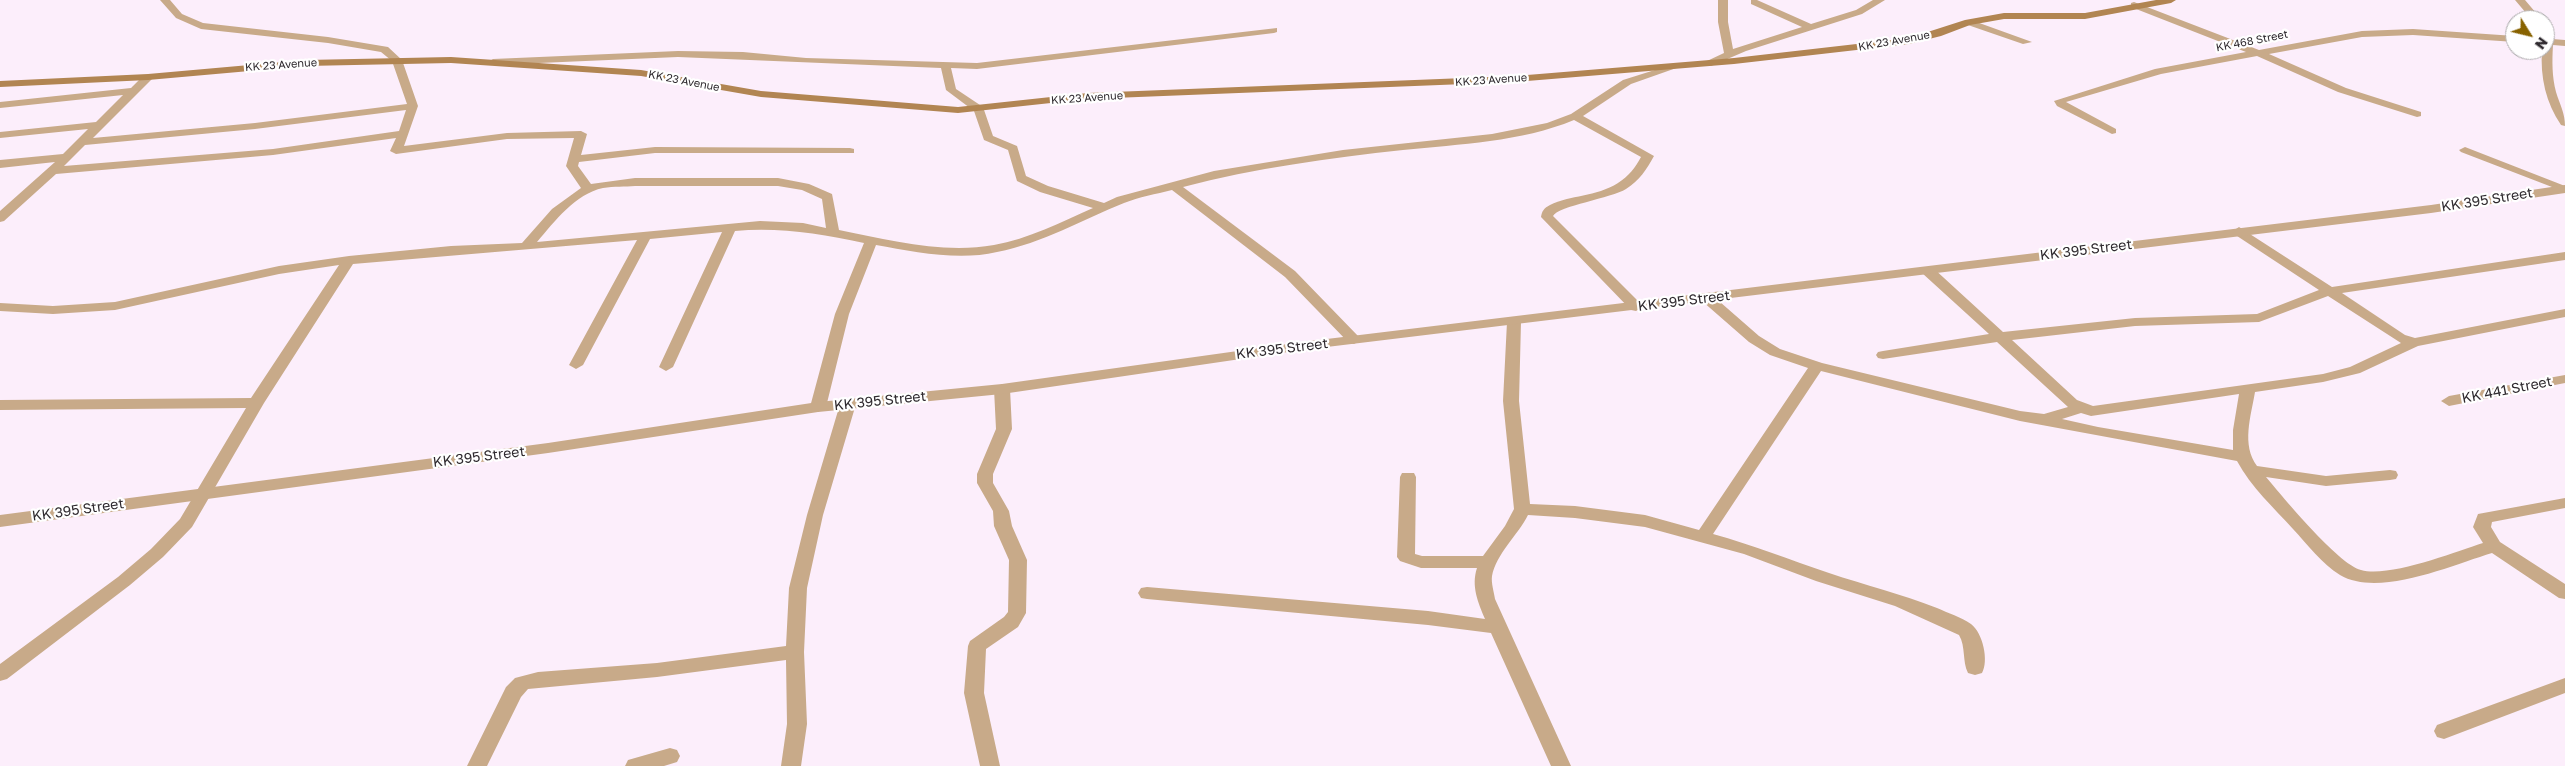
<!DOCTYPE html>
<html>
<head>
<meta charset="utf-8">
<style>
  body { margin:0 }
  #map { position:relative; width:2565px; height:766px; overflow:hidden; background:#fceefb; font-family:"Golos Text",sans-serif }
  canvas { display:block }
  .north { position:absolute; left:2505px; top:10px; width:50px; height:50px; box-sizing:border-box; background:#fff; border:1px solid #acaaac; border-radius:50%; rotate:126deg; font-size:14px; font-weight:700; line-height:20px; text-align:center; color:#2f2a2f }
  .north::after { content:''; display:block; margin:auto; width:18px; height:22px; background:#886200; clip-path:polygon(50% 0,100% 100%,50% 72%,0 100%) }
</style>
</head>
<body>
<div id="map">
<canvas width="2565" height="766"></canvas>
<div class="north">N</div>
</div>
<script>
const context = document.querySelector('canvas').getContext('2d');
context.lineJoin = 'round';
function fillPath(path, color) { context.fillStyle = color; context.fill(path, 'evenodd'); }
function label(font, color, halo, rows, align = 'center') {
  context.font = font + ' "Golos Text",sans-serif'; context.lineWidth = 4.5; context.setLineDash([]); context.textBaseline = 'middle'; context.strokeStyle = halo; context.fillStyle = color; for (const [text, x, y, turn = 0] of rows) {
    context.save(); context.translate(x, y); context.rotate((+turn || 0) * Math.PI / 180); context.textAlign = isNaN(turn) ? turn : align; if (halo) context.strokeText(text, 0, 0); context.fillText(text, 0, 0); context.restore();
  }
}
const minor = new Path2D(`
  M160 0H170L182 14 203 23 328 37 388 47 402 60 418 106 404 146 507 133 581 131 587 134 581 155 655 147 850 148 854 149V153H655L579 162 578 166 591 184 635 178H778L809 184 832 194 839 230C888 240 943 254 994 245 1028 239 1062 222 1093 208L1040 192 1017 181 1008 150 984 140 974 111 946 90 941 68 678 57 493 65 488 62 493 59 678 51 743 52 806 58 977 63 1277 28V32L1274 33 977 69 951 68 956 89 983 107 993 136 1017 146 1026 176 1048 186 1104 203 1117 197 1214 171 1343 150 1492 134 1547 123 1571 114 1623 80 1677 63 1682 66 1631 84 1583 116 1654 156C1647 169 1639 181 1626 189 1612 198 1558 206 1553 216L1641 304 1643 307 1636 311 1631 310 1541 217C1542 211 1544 208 1550 205 1570 195 1596 197 1618 183 1629 176 1635 168 1641 157L1574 120C1521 142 1460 144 1403 150 1330 158 1255 168 1183 187L1295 271 1359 337 1361 340 1354 344 1349 343 1285 277 1172 190C1156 194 1139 197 1124 203 1082 220 1043 243 997 252 959 261 914 252 876 245L849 314 826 407 818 412 810 407 835 314 864 243C820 234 780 227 735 231L673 367 666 371 659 367 722 232 650 239 583 365 576 369 569 365 637 240 353 264 264 403 192 527 163 557 130 585 7 679 0 681V664L118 577 151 549 180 519 246 408 0 410V400L251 398 339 265 279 274 115 310 53 314 0 311V303L53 306 115 302 279 266 349 256 451 246 522 243 552 209 581 188 566 166 574 138 507 139 396 154 390 151 396 138 273 155 56 174 4 221 0 222V211L55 162 0 168V160L63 154 88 129 0 138V132L96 122 123 95 0 108V102L131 88 144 75H152V79L93 138 255 123 407 104 392 61 381 52 328 43 201 29 176 18ZM406 110 399 131 273 149 64 166 85 145 255 129ZM635 186H778L802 190 822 199 826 228 803 223 760 221 537 242C555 221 575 194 603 188 614 186 625 187 635 186Z
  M1718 0H1728V22L1733 49 1802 27 1751 4V0H1757L1811 24 1856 10 1873 0H1885L1862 14 1746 51 1711 66 1707 65V61L1724 53 1718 22Z
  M2515 0H2525L2542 20H2532Z
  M2134 2 2259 50 2362 31 2413 29 2515 36V42L2413 35 2362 37 2269 54 2346 88 2421 112V116L2417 117 2338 92 2257 56 2161 74 2066 102 2116 129V133L2112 134 2057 106 2054 101 2155 69 2246 52 2131 7V3Z
  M1965 20H1971L2032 42 2023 44 1965 24Z
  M2545 30 2549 31 2552 39 2565 40V46L2553 45C2552 61 2552 77 2556 92 2560 105 2565 113 2565 126L2561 125C2546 103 2540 77 2542 50H2545Z
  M2465 147 2565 186V192L2461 152 2459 150Z
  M2239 227 2332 287 2565 252V260L2342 293 2405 335 2415 338 2565 309V317L2418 346 2360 373 2323 382 2255 392C2251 416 2241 445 2257 466L2326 476 2390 470 2396 471 2398 475 2396 479 2390 480 2326 486 2266 477C2283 497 2338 564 2361 570 2389 578 2455 552 2483 543L2473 527 2478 514 2565 498V508L2492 522 2491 527 2500 542 2565 584V599L2559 598 2492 553C2452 565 2379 598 2340 575 2322 564 2307 544 2293 529 2274 508 2251 487 2237 461L2020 421 1821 371 1713 534C1753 545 1790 560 1829 573 1865 585 1901 594 1937 608 1948 613 1961 617 1971 624 1983 633 1989 661 1982 673L1975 675 1968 673C1962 661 1966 647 1959 635L1895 606 1816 581 1744 554 1645 527 1575 518 1528 515C1518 535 1496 554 1492 576 1491 583 1494 592 1495 599L1571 766H1551L1491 633 1428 625 1147 599 1141 598 1138 593 1141 588 1147 587 1428 611 1485 619C1478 602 1471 586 1477 568H1421L1400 561 1397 557 1400 477 1402 473H1414L1416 477 1415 554 1422 556H1483L1505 526 1514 509 1503 401 1507 322 1509 319 1514 318 1521 322 1519 401 1530 504 1575 506 1645 515 1699 530 1808 368 1770 355 1749 342 1702 301 1700 298 1702 295H1712L1759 336 1780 349 1822 363 2020 411 2044 414 2068 407 1997 342 1883 359 1878 358 1876 355 1878 352 1883 351 1989 334 1922 273 1920 270 1922 267H1932L2003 332 2135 318 2257 314 2319 290 2234 234 2233 231ZM2328 296 2401 343 2350 367 2323 374 2093 406 2077 400 2012 340 2135 326 2259 322ZM2239 394 2233 430V450L2098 427 2062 419 2081 413 2091 416Z
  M2565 375V383L2449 406 2441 401 2449 396Z
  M1002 384 1010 389 1012 429 993 474V483L1009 511 1012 526 1027 560 1026 613 1018 627 986 649 984 693 1000 766H980L964 693 968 646 970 641 1004 617 1008 612 1009 560 994 526 993 511 977 483V474L996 429 994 389Z
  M848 399 856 404 823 515 807 588 804 652 807 724 801 766H781L787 724 786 660 657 677 528 689 521 697 487 766H467L506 687 515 678 538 672 657 663 786 646 789 588 807 515 840 404Z
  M2565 678V693L2444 739 2437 737 2434 731 2437 725Z
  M670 748 677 750 680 756 677 762 664 766H625L628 760Z`);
const tertiary = new Path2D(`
  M2565 185V193L2431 213 1302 350 1002 394 818 412 548 453 0 527V515L548 443 818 402 1002 384 1302 342 2431 205Z`);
const secondary = new Path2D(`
  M2156 0H2176L2171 3 2085 19H2004L1970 25 1941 36 1909 44 1734 64 1515 82 1088 99 958 113 761 97 641 76 451 63 306 66 148 80 0 87V81L148 74 306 60 451 57 641 70 761 91 958 107 1088 93 1515 76 1734 58 1909 38 1965 20 2004 13H2085Z`);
const farStreetnames = [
  ["KK 23 Avenue",1894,41,-10],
  ["KK 468 Street",2252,41,-11],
  ["KK 23 Avenue",281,65,-4],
  ["KK 23 Avenue",1491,80,-4],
  ["KK 23 Avenue",684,81,11],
  ["KK 23 Avenue",1087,98,-4]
];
const streetNames = [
  ["KK 395 Street",2487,200,-9],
  ["KK 395 Street",2086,250,-7],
  ["KK 395 Street",1684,301,-7],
  ["KK 395 Street",1282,349,-7],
  ["KK 441 Street",2507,390,-11],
  ["KK 395 Street",880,401,-6],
  ["KK 395 Street",479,457,-7],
  ["KK 395 Street",78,510,-8]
];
fillPath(minor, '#c8aa89');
fillPath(tertiary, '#c8aa89');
fillPath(secondary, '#b18552');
label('11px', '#2f2a2f', '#fff', farStreetnames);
label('14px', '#2f2a2f', '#fff', streetNames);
</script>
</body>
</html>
